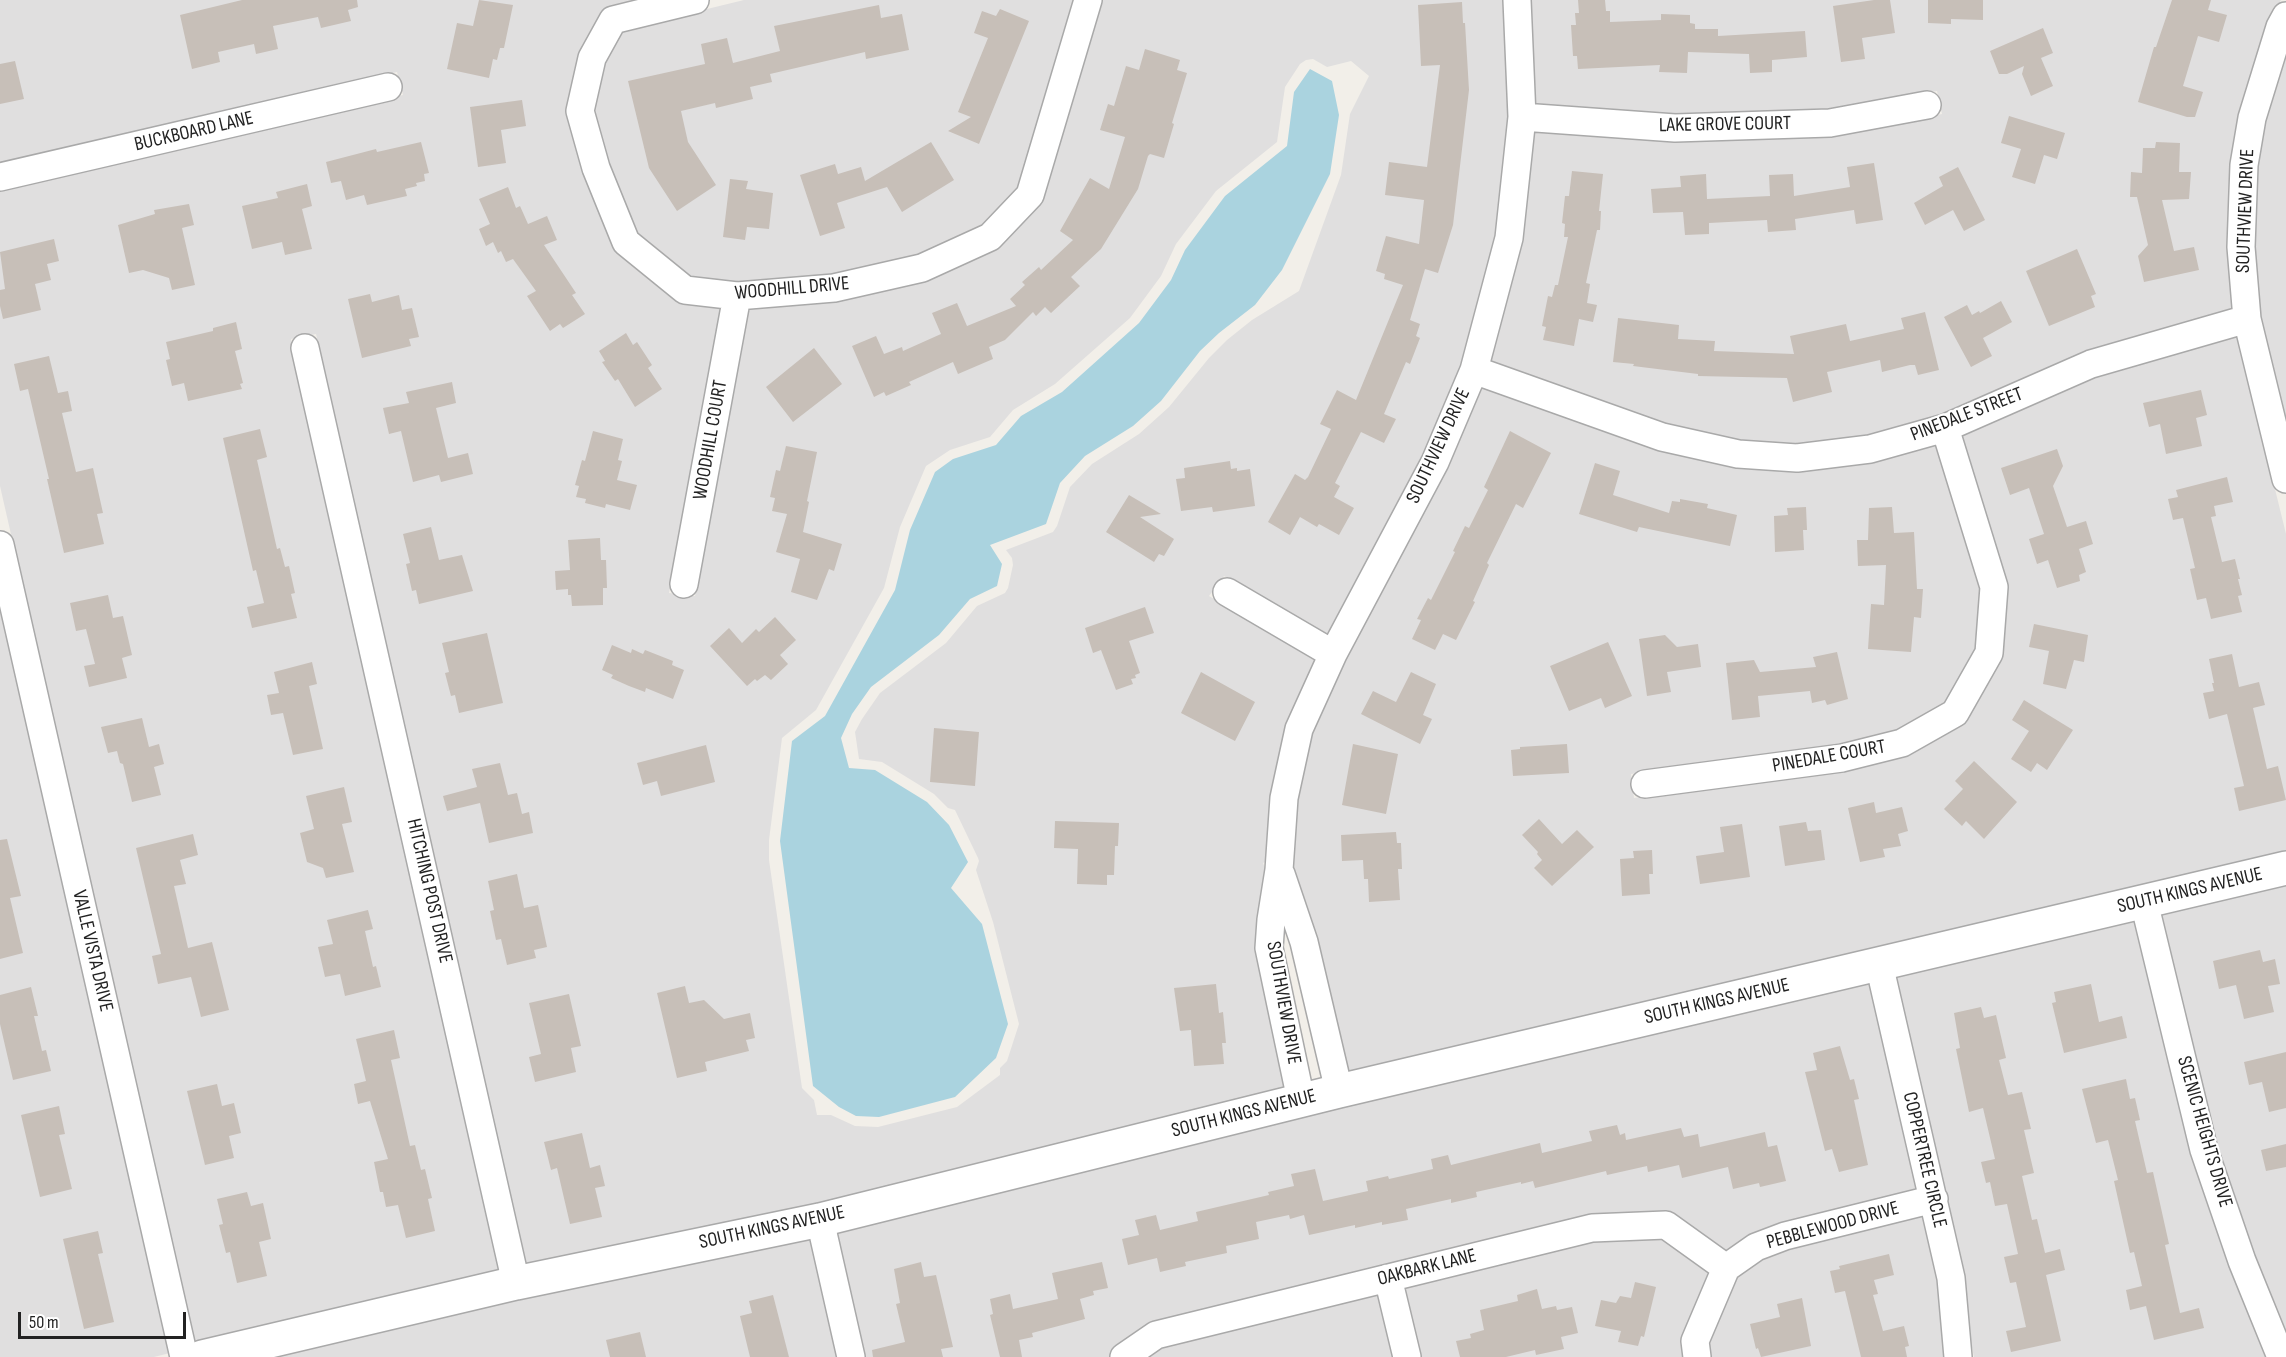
<!DOCTYPE html>
<html>
<head>
<meta charset="utf-8">
<style>
  body { margin:0 }
  #map { position:relative; width:2286px; height:1357px; overflow:hidden; background:#f2efe9; font-family:"Sofia Sans Condensed",sans-serif }
  canvas { display:block }
  .scale { position:absolute; left:18px; top:1312px; width:168px; height:27px; box-sizing:border-box; border:3px solid #222; border-top:0; padding-left:8px; font-size:18px; line-height:21px; white-space:nowrap; color:#222; -webkit-text-stroke:4px #fff; paint-order:stroke }
</style>
</head>
<body>
<div id="map">
<canvas width="2286" height="1357"></canvas>
<div class="scale">50 m</div>
</div>
<script>
const context = document.querySelector('canvas').getContext('2d');
context.lineJoin = 'round';
function fillPath(path, color) { context.fillStyle = color; context.fill(path, 'evenodd'); }
function trace(path, color, width, dash) { context.strokeStyle = color; context.lineWidth = width; context.lineCap = dash ? 'butt' : 'round'; context.setLineDash(dash || []); context.stroke(path); }
function label(font, color, halo, rows, align = 'center') {
  context.font = font + ' "Sofia Sans Condensed",sans-serif'; context.lineWidth = 4.5; context.setLineDash([]); context.textBaseline = 'middle'; context.strokeStyle = halo; context.fillStyle = color; for (const [text, x, y, turn = 0] of rows) {
    context.save(); context.translate(x, y); context.rotate((+turn || 0) * Math.PI / 180); context.textAlign = isNaN(turn) ? turn : align; if (halo) context.strokeText(text, 0, 0); context.fillText(text, 0, 0); context.restore();
  }
}
const residential = new Path2D(`
  M0 0H645L580 53 613 246 722 306 669 593 695 596 748 307 837 300 1043 197 1102 0H1504L1509 117 1496 236 1462 366 1423 458 1328 637 1224 576 1209 596 1317 659 1267 861 1263 863 1266 871 1286 1091 890 1190 526 1269 316 334 291 339 501 1274 196 1347 0 486V189L403 95 397 72 0 165ZM1313 59 1327 67 1351 61 1369 76 1350 114 1341 175 1299 291 1252 320 1227 340 1209 358 1169 407 1139 434 1092 464 1070 487 1057 526 1053 532 1006 550 1012 558 1013 565 1008 588 1005 593 977 606 946 643 880 693 862 719 855 732 859 759 882 762 934 794 948 808 955 810 978 858 979 861 976 870 993 922 1019 1024 1007 1061 1000 1068V1075L957 1107 878 1127 855 1126 831 1115H817L814 1100 802 1088 769 860V840L782 738 816 710 884 588 900 527 926 466 950 450 990 437 1013 410 1055 384 1130 318 1161 276 1176 244 1216 191 1277 142 1285 87 1300 64 1306 60Z
  M744 0H1075L1018 190 982 228 918 257 832 277 738 284 691 279 637 234 609 164 593 110 604 61 621 30Z
  M1530 0H2281L2268 23 2233 311 1941 417 1868 437 1797 447 1741 443 1667 426 1489 362 1534 129 1830 135 1942 114 1937 91 1829 111 1676 116 1535 106Z
  M2286 50V424L2260 317 2254 246 2257 165 2265 120Z
  M2237 334 2286 534V856L1349 1076 1292 869 1297 799 1311 732 1344 660 1350 651 1481 385 1656 448 1936 442 1981 589 1976 651 1946 705 1897 732 1840 747 1631 774 1634 798 1845 770 1908 753 2000 658 1961 434 2096 374Z
  M0 604 170 1353 154 1357H0Z
  M2286 880V1334L2255 1257 2217 1146 2159 910Z
  M2134 917 2267 1357H1974L1895 973Z
  M1869 979 1918 1191 1727 1253 1674 1216 1115 1349 1109 1357H864L835 1228Z
  M1924 1214 1938 1280 1945 1357H1710L1709 1342 1737 1275 1762 1257 1788 1247Z
  M810 1233 837 1357H253Z
  M1661 1237 1711 1272 1684 1357H1420L1403 1286 1593 1239Z
  M1378 1292 1393 1357H1145L1162 1346Z`);
const water = new Path2D(`
  M1310 69 1332 81 1339 115 1330 174 1282 270 1255 305 1219 333 1200 351 1161 401 1133 426 1085 456 1060 483 1046 524 990 545 1002 564 997 586 970 599 939 635 871 687 852 714 841 738 849 768 875 770 927 802 949 825 968 862 951 888 982 924 1008 1024 996 1058 955 1097 879 1117 856 1116 839 1107 813 1086 780 841 792 741 825 716 895 590 910 530 935 472 953 459 996 445 1021 416 1062 392 1139 323 1171 280 1185 250 1225 196 1287 146 1294 92Z`);
const building = new Path2D(`
  M242 0H357L358 7 348 10 351 21 321 28 318 17 273 26 278 49 256 54 254 44 218 52 220 62 192 69 180 15Z
  M479 0 513 5 504 48H500L497 60 493 59 489 78 447 69 457 23 473 26Z
  M1578 0H1605L1606 11H1610V22L1661 20V14L1690 15V23L1695 24V29H1718V36L1805 31 1807 57 1772 60V72L1750 73 1749 54 1688 52 1687 73 1659 72 1660 65 1578 69 1577 56H1573L1571 25H1576L1575 13H1579Z
  M1874 0H1890L1895 33 1862 38 1865 59 1841 62 1833 6Z
  M1928 0H1983V20L1951 19V24L1928 23Z
  M2172 0H2211L2208 10 2227 15 2219 42 2198 36 2183 86 2203 92 2195 117H2187L2138 102 2154 47H2156Z
  M1462 2 1463 23H1465L1469 90 1453 225 1438 273 1425 269 1410 320 1420 324 1416 336 1420 338 1410 364 1406 362 1384 414 1396 419 1384 443 1361 432 1335 483 1340 486 1334 497 1354 508 1339 535 1319 524 1317 527 1300 517 1290 535 1268 522 1295 474 1305 480 1308 477 1331 429 1320 424 1337 390 1356 400 1403 285 1384 279 1385 274 1376 271 1386 236 1419 244 1424 200 1385 195 1389 162 1427 167 1440 65 1421 66 1418 5Z
  M879 5 881 18 902 14 909 50 866 59 865 52 770 74 772 82 750 87 753 99 716 108 715 103 681 111 688 142 716 185 677 211 649 168 628 81 705 64 701 44 727 38 733 63 780 51 774 26Z
  M1000 9 1029 21 979 144 948 131 971 117 958 112 988 38 974 33 982 11 996 16Z
  M2043 28 2053 53 2041 58 2053 86 2031 96 2022 74 2024 66 2007 74H1999L1990 51Z
  M1145 49 1180 60 1177 70 1187 73 1172 123 1174 124 1164 158 1150 154 1148 156 1138 189 1101 249 1071 277 1080 286 1051 313 1045 307 1036 316 1033 312 1005 340 989 347 993 359 958 374 953 362 909 382 911 385 886 396 884 392 874 397 852 346 876 336 884 354 902 347 903 351 941 334 932 313 957 303 967 326 1016 306 1010 299 1025 285 1022 282 1039 267 1041 270 1073 240 1060 231 1090 178 1109 189 1125 137 1100 130 1108 104 1114 106 1126 66 1139 70Z
  M15 61 24 99 0 104V64Z
  M522 100 526 126 501 130 506 163 478 167 470 107Z
  M2009 116 2065 133 2057 159 2044 155 2035 184 2012 177 2021 149 2001 143Z
  M421 142 429 173 424 174 425 181 416 183 417 186 405 189 407 196 367 205 364 195 346 200 341 181 331 183 326 162 376 149 377 152Z
  M931 142 954 180 902 212 887 187 837 203 845 228 820 236 800 175 835 164 838 174 861 167 865 181Z
  M2156 142 2180 143 2179 172H2191L2189 199 2162 200 2174 251 2194 247 2199 270 2144 282 2138 256 2148 245 2137 197H2130L2131 172 2142 173 2143 148H2155Z
  M1874 163 1883 220 1856 224 1854 210 1795 219 1796 230 1768 232 1767 220 1709 223V234L1685 235 1683 212 1653 213 1651 189 1681 187 1680 176 1706 174 1707 199 1770 196 1769 175 1793 174 1794 196 1850 187 1847 167Z
  M1958 167 1985 220 1964 231 1953 210 1925 225 1914 203 1943 186 1939 177Z
  M1572 171 1603 174 1599 211H1601L1600 230H1597L1586 283 1590 284 1587 303 1597 305 1593 322 1579 319 1574 346 1543 340 1546 327 1542 326 1548 296 1552 297 1555 285H1558L1568 237H1564L1565 224 1562 223 1565 196H1569Z
  M730 179 748 181 746 189 773 193 769 229 747 227 745 240 723 237Z
  M307 184 312 206 302 209 312 249 285 255 282 242 252 249 242 206 278 198 276 192Z
  M508 187 516 208 520 206 528 224 547 216 557 240 544 245 576 293 572 295 585 314 563 328 560 324 550 331 527 296 536 291 513 259 506 262 501 251 498 253 493 242 486 246 479 229 490 224 479 199Z
  M189 204 194 225 182 228 195 285 172 290 169 278 143 270 129 273 118 225 155 214 154 210Z
  M54 239 59 261 47 264 51 280 35 284 41 310 3 319 0 306V290L5 289 0 252Z
  M2077 249 2096 294 2091 296 2095 307 2049 326 2026 271Z
  M370 294 372 302 399 295 402 310 412 308 419 337 409 339 411 346 362 358 348 299Z
  M2001 301 2012 322 1983 338 1992 356 1971 367 1944 317 1967 305 1972 315 1979 311 1980 313Z
  M1925 312 1939 370 1918 375 1915 365H1910L1882 372 1880 360 1827 372 1832 392 1793 402 1787 378 1698 376V374L1633 366 1634 364 1613 362 1618 318 1679 325 1678 339 1715 341 1714 351 1794 354 1790 336 1846 324 1850 341 1904 329 1901 318Z
  M236 322 242 349 235 351 243 383 240 384 242 389 188 401 184 383 172 386 166 360 170 359 166 342 213 331V328Z
  M626 333 633 345 637 342 652 365 648 368 662 389 635 407 618 379 615 381 602 362 605 361 599 351Z
  M814 348 842 384 793 422 766 387Z
  M49 356 58 393 68 391 72 411 62 413 76 472 93 468 103 513 97 514 104 544 64 553 47 479H49L28 389 20 391 14 364Z
  M452 382 456 403 436 408 448 458 468 453 473 474 441 482 439 475 413 482 401 431 389 434 383 408 409 403 406 392Z
  M2201 390 2207 415 2196 418 2202 446 2166 454 2160 424 2149 427 2143 403Z
  M260 429 267 457 257 460 277 549 280 548 285 567 289 566 295 593 291 594 297 618 252 628 247 607 264 603 256 570 253 571 223 438Z
  M593 431 623 439 618 460 622 461 617 480 637 485 630 510 606 504 605 508 585 503 586 499 576 497 579 486 575 485 582 460 585 461Z
  M1510 431 1551 453 1523 508 1516 504 1487 563 1489 565 1473 601 1475 602 1456 640 1443 634 1435 650 1412 639 1421 620 1417 619 1428 598 1431 600 1455 552 1453 551 1465 526 1469 528 1488 490 1484 487Z
  M786 446 817 452 807 501 809 502 803 532 842 544 834 571 829 569 817 600 791 592 800 559 776 552 787 514 772 511 775 498 770 497 776 470 780 471Z
  M2057 449 2063 466 2053 486 2067 527 2086 521 2093 544 2079 549 2086 572 2079 575 2080 581 2057 588 2048 560 2037 564 2029 539 2044 534 2029 488 2010 495 2001 468Z
  M1230 461 1231 469 1237 468V471L1250 469 1255 506 1213 512 1212 507 1181 511 1176 479 1185 478 1184 468Z
  M1595 463 1620 471 1613 495 1669 513 1672 501 1680 502V499L1708 504 1707 508 1737 515 1730 546 1639 527 1637 532 1579 514Z
  M2227 477 2233 502 2214 506 2216 516 2211 517 2222 562 2235 559 2240 579H2238L2242 595 2238 596 2242 612 2211 619 2206 598 2197 600 2190 569 2195 568 2183 518 2173 520 2168 499 2178 497 2176 490Z
  M1129 495 1161 514 1140 517 1174 539 1164 556 1159 554 1154 562 1106 532Z
  M1806 507 1807 530H1803L1804 550 1775 552 1774 516 1788 515 1787 508Z
  M1892 507 1894 533 1914 532 1917 589H1923L1921 618 1914 617 1911 652 1868 649 1871 604 1884 605 1886 565 1858 566 1857 540H1868L1869 508Z
  M431 527 439 560 462 555 473 591 419 604 416 590 412 591 406 564 410 563 403 534Z
  M600 538 601 560H606L607 588H603V605L572 606 571 595H568V589L556 590 555 571 570 570 568 540Z
  M108 595 113 618 123 616 132 655 122 658 127 678 89 687 84 666 95 664 86 629 76 631 70 603Z
  M1145 607 1154 633 1129 641 1140 673 1135 675 1136 678 1131 679 1133 684 1116 690 1101 650 1093 653 1085 628Z
  M775 617 796 640 780 655 788 664 771 680 765 675 757 681 755 679 747 686 710 646 729 628 742 643 756 629 759 632Z
  M2034 624 2088 635 2084 662 2074 660 2066 689 2043 684 2049 651 2029 647Z
  M487 633 503 703 459 713 455 695 451 696 445 673 449 672 442 643Z
  M1665 635 1677 647 1698 644 1701 667 1667 672 1671 692 1647 696 1639 639Z
  M1608 642 1632 696 1605 708 1601 698 1569 711 1550 666Z
  M612 645 631 653 632 649 643 654 645 650 673 661 672 665 684 670 673 699 646 688 645 692 629 686 611 678 613 675 602 670Z
  M1837 652 1848 699 1827 705 1825 700 1812 703 1810 691 1758 696 1760 717 1732 720 1726 663 1754 660 1760 672 1816 667 1813 657Z
  M2232 654 2239 687 2259 682 2265 705 2253 708 2267 769 2278 766 2286 800 2239 811 2234 788 2244 786 2227 714 2209 719 2203 693 2214 691 2212 683H2214L2209 659Z
  M312 662 317 684 309 686 323 749 293 755 283 713 271 715 267 695 279 693 274 672Z
  M1201 672 1255 702 1235 741 1181 713Z
  M1411 672 1436 684 1423 715 1432 719 1420 744 1361 714 1373 691 1396 702Z
  M2024 700 2073 730 2047 770 2037 763 2031 772 2011 759 2029 731 2012 720Z
  M142 718 149 747 159 744 164 764 154 767 161 795 132 802 123 764 120 763 117 751 108 753 101 727Z
  M934 728 979 732 975 786 930 782Z
  M1353 744 1398 754 1386 814 1342 805Z
  M1567 744 1569 773 1513 776 1511 750 1520 749V747Z
  M706 745 715 782 661 796 657 781 643 785 637 763Z
  M1974 761 2017 802 1984 839 1966 821 1962 826 1944 809 1963 789 1955 781Z
  M500 763 508 795 517 793 522 814 529 812 533 833 489 843 480 803 447 811 443 796 477 787 472 769Z
  M344 787 352 822 342 824 354 872 326 878 323 868 307 862 300 833 314 829 306 796Z
  M1874 802 1876 813 1902 807 1908 831 1898 834 1901 846 1883 849 1885 857 1860 862 1848 808Z
  M1539 819 1562 844 1577 830 1594 847 1552 886 1534 868 1542 860 1537 854 1538 852 1522 835Z
  M1055 821 1119 823 1118 846H1115L1114 875H1107V885L1077 884 1078 849 1054 848Z
  M1806 822 1808 831 1821 830 1825 860 1785 866 1779 826Z
  M1742 824 1750 877 1700 884 1696 856 1724 852 1720 827Z
  M1396 832 1397 843H1401L1402 869H1398L1400 900 1369 902 1368 879H1364L1363 860 1342 861 1341 835Z
  M193 834 198 855 180 860 186 884 174 886 188 948 212 942 229 1010 201 1017 191 977 158 984 152 956 161 954 136 848Z
  M7 839 21 896 10 898 23 953 0 959V840Z
  M1652 850 1653 874H1649L1650 894 1622 896 1620 859 1634 858 1633 851Z
  M517 874 524 908 538 905 547 947 534 950 536 958 507 965 501 939 496 940 490 911 494 910 488 881Z
  M368 910 373 929 365 931 373 967 376 966 381 987 345 996 340 974 325 977 318 947 333 944 327 920Z
  M2260 950 2263 962 2275 959 2280 984 2268 986 2274 1012 2244 1019 2236 985 2219 989 2213 961Z
  M1216 984 1219 1013 1223 1012 1226 1043H1222L1224 1064 1194 1066 1191 1030 1180 1031 1174 988Z
  M2091 984 2099 1022 2122 1016 2127 1038 2064 1053 2052 1003 2056 1002 2054 992Z
  M685 986 689 1003 704 1000 724 1019 750 1013 755 1038 746 1040 749 1051 705 1062 707 1071 677 1078 657 993Z
  M31 987 38 1016H34L42 1051 46 1050 51 1071 13 1080 0 1024V995Z
  M569 994 581 1046 571 1048 576 1072 535 1082 529 1057 541 1054 529 1003Z
  M1981 1007 1984 1018 1996 1015 2006 1058 1999 1060 2008 1095 2022 1092 2031 1129 2024 1130 2034 1173 2022 1176 2032 1220 2037 1219 2045 1253 2060 1249 2065 1270 2046 1275 2061 1341 2011 1352 2006 1331 2026 1327 2016 1282 2010 1283 2004 1257 2018 1254 2007 1204 1995 1206 1990 1182 1986 1183 1981 1162 1995 1159 1983 1108 1969 1112 1956 1049 1960 1048 1954 1013Z
  M394 1030 400 1058 391 1060 410 1146 415 1145 421 1170 425 1169 432 1198 428 1199 435 1231 406 1238 398 1205 386 1207 383 1192H380L374 1162 388 1159 370 1101 358 1104 354 1084 366 1081 356 1039Z
  M1840 1046 1850 1080 1854 1079 1859 1099 1854 1100 1868 1165 1839 1172 1832 1149 1825 1151 1805 1072 1817 1070 1813 1053Z
  M2286 1052V1108L2269 1112 2262 1082 2249 1085 2244 1062Z
  M2126 1079 2130 1099 2135 1098 2140 1120 2135 1121 2147 1173 2153 1172 2169 1244 2165 1245 2180 1313 2199 1308 2204 1328 2154 1340 2146 1306 2130 1310 2126 1290 2142 1286 2134 1252 2130 1253 2114 1181 2118 1180 2108 1140 2096 1143 2082 1089Z
  M217 1084 222 1106 234 1103 241 1133 229 1136 234 1158 205 1165 187 1091Z
  M59 1106 65 1134 59 1135 72 1189 40 1197 21 1115Z
  M1617 1125 1620 1135 1625 1133 1626 1140 1681 1128 1684 1137 1698 1134 1700 1147 1765 1132 1768 1147 1777 1145 1786 1181 1760 1187 1759 1183 1733 1189 1728 1167 1682 1178 1679 1165 1648 1172 1647 1166 1607 1175 1606 1171 1535 1188 1533 1181 1521 1184V1182L1476 1192 1477 1197 1451 1203V1199L1406 1209 1408 1220 1382 1225V1222L1355 1228V1225L1309 1235 1304 1215 1290 1219 1289 1215 1256 1222 1259 1239 1226 1246 1227 1253 1185 1262 1186 1266 1160 1272 1157 1258 1128 1265 1122 1239 1139 1235 1135 1220 1156 1215 1160 1230 1198 1221 1196 1212 1269 1195 1268 1192 1294 1186 1291 1174 1315 1169 1323 1201 1368 1191 1366 1181 1388 1176 1389 1179 1433 1169 1431 1159 1448 1155 1451 1165 1540 1143 1542 1153 1592 1141 1589 1131Z
  M582 1133 590 1168 600 1165 605 1186 595 1188 602 1217 570 1224 557 1168 551 1170 544 1142Z
  M2286 1144V1167L2266 1171 2261 1150Z
  M247 1192 251 1206 263 1203 271 1239 259 1242 267 1276 237 1283 230 1252 226 1253 219 1225 223 1224 217 1199Z
  M98 1231 103 1253 98 1254 114 1322 84 1329 63 1239Z
  M1889 1254 1894 1275 1874 1280 1878 1294 1873 1295 1883 1331 1904 1326 1909 1346 1905 1347 1907 1357H1861L1845 1291 1835 1293 1830 1271 1840 1269 1839 1266Z
  M921 1262 924 1277 936 1275 953 1347 941 1349 943 1357H873L872 1350 905 1342 896 1304 900 1303 894 1269Z
  M1102 1262 1108 1288 1093 1291 1094 1295 1080 1299 1085 1319 1032 1333 1033 1337 1019 1340 1022 1357H1000L990 1315 993 1314 990 1299 1010 1294 1013 1309 1058 1299 1052 1273Z
  M1635 1282 1656 1287 1644 1337 1641 1336 1638 1346 1618 1342 1621 1331 1595 1326 1601 1300 1616 1303 1620 1296 1631 1298Z
  M1537 1289 1542 1309 1556 1306 1557 1310 1572 1307 1578 1333 1561 1337 1564 1349 1536 1355 1535 1350 1506 1357H1460L1456 1341 1471 1338 1470 1334 1484 1330 1480 1310 1518 1301 1517 1295Z
  M773 1295 789 1357H750L740 1316 752 1313 749 1301Z
  M1802 1298 1811 1346 1761 1357 1758 1348 1756 1349 1750 1324 1780 1317 1777 1304Z
  M640 1332 646 1357H610L606 1340Z`);
const minor = new Path2D(`
  M695 0 613 20 592 58 580 111 596 168 626 242 685 290 737 296 834 288 922 268 990 237 1030 195 1088 0
  M2286 16 2280 27 2252 118 2244 165 2241 247 2247 319 2286 479
  M1522 117 1675 128 1830 123 1927 105
  M0 177 388 87
  M305 348 516 1283
  M1474 370 1662 437 1738 454 1797 458 1870 449 1945 428 2091 364 2247 319
  M0 545 184 1357
  M684 584 737 296
  M1227 592 1333 654
  M1645 784 1842 758 1902 743 1955 713 1989 653 1994 587 1945 428
  M1281 874 1304 942 1339 1091
  M2144 902 2204 1150 2242 1261 2281 1357
  M1879 964 1951 1278 1958 1357
  M1301 1100 1269 948 1271 920 1279 870 1284 798 1299 729 1333 654 1435 462 1474 370 1509 238 1522 117 1517 0
  M820 1220 851 1357
  M1388 1278 1407 1357
  M1124 1357 1156 1335 1592 1228 1666 1225 1726 1268
  M1697 1357 1695 1341 1726 1268 1756 1247 1785 1236 1934 1199`);
const tertiary = new Path2D(`
  M202 1357 516 1283 820 1220 1339 1091 2286 868`);
const streetNames = [
  ["LAKE GROVE COURT",1725,125,-1],
  ["BUCKBOARD LANE",194,132,-13],
  ["SOUTHVIEW DRIVE",2246,211,-88],
  ["WOODHILL DRIVE",792,289,-5],
  ["PINEDALE STREET",1967,415,-21],
  ["WOODHILL COURT",711,440,-80],
  ["SOUTHVIEW DRIVE",1439,446,-65],
  ["PINEDALE COURT",1829,757,-10],
  ["HITCHING POST DRIVE",429,891,77],
  ["SOUTH KINGS AVENUE",2190,891,-13],
  ["VALLE VISTA DRIVE",92,951,77],
  ["SOUTH KINGS AVENUE",1717,1002,-13],
  ["SOUTHVIEW DRIVE",1283,1003,80],
  ["SOUTH KINGS AVENUE",1244,1114,-14],
  ["SCENIC HEIGHTS DRIVE",2204,1132,74],
  ["COPPERTREE CIRCLE",1924,1160,77],
  ["PEBBLEWOOD DRIVE",1833,1226,-15],
  ["SOUTH KINGS AVENUE",772,1228,-12],
  ["OAKBARK LANE",1427,1268,-14]
];
fillPath(residential, '#e0dfdf');
fillPath(water, '#aad3df');
fillPath(building, '#c7bfb8');
trace(minor, '#a9a9a9', 30);
trace(tertiary, '#a9a9a9', 36);
trace(minor, '#fff', 27);
trace(tertiary, '#fff', 33);
label('20px', '#222', '#fff', streetNames);
</script>
</body>
</html>
